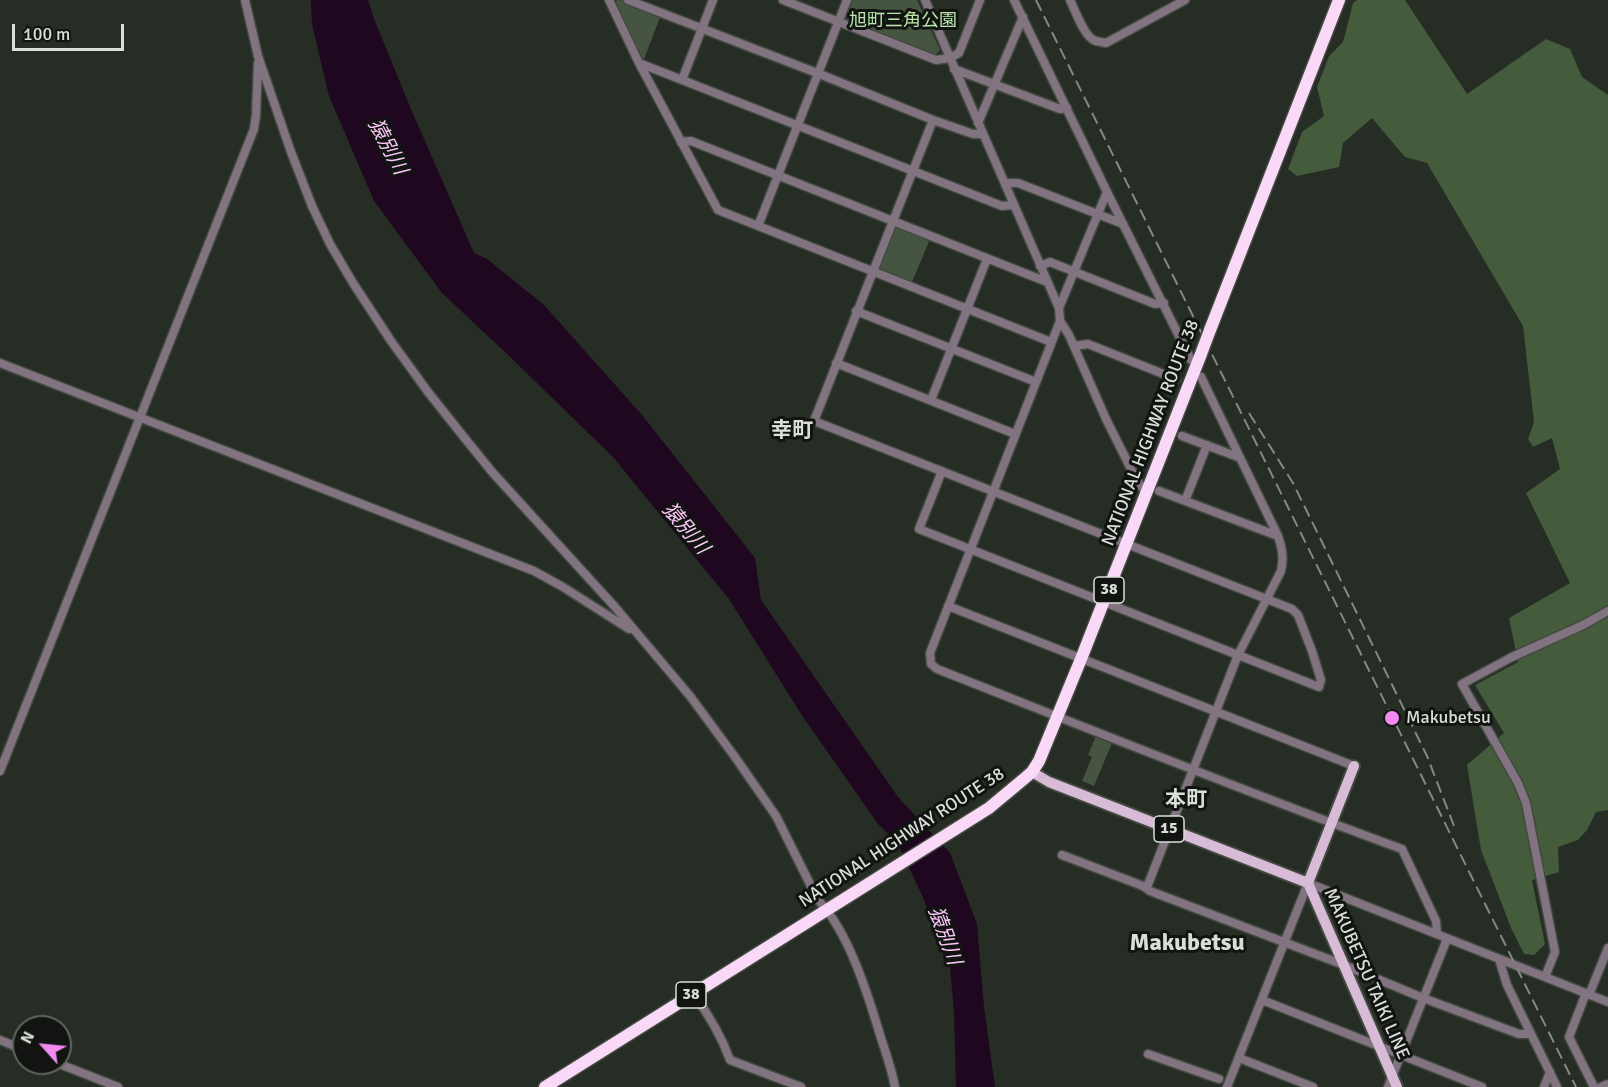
<!DOCTYPE html>
<html>
<head>
<meta charset="utf-8">
<style>
  body { margin:0 }
  #map { position:relative; width:1608px; height:1087px; overflow:hidden; background:#262d24; font-family:Signika,sans-serif }
  canvas { display:block }
  .north { position:absolute; left:12px; top:1015px; width:60px; height:60px; box-sizing:border-box; background:#111410; border:2px solid #616560; border-radius:50%; rotate:297deg; font-size:16px; font-weight:700; line-height:24px; text-align:center; color:#daded8 }
  .north::after { content:''; display:block; margin:auto; width:21px; height:27px; background:#f38af1; clip-path:polygon(50% 0,100% 100%,50% 72%,0 100%) }
  .scale { position:absolute; left:12px; top:24px; width:112px; height:27px; box-sizing:border-box; border:3px solid #daded8; border-top:0; padding-left:8px; font-size:18px; line-height:21px; white-space:nowrap; color:#daded8; -webkit-text-stroke:4px #111410; paint-order:stroke }
</style>
</head>
<body>
<div id="map">
<canvas width="1608" height="1087"></canvas>
<div class="north">N</div>
<div class="scale">100 m</div>
</div>
<script>
const context = document.querySelector('canvas').getContext('2d');
context.lineJoin = 'round';
function fillPath(path, color) { context.fillStyle = color; context.fill(path, 'evenodd'); }
function trace(path, color, width, dash) { context.strokeStyle = color; context.lineWidth = width; context.lineCap = dash ? 'butt' : 'round'; context.setLineDash(dash || []); context.stroke(path); }
function label(font, color, halo, rows, align = 'center') {
  context.font = font + ' Signika,"Noto Sans JP",sans-serif'; context.lineWidth = 6; context.setLineDash([]); context.textBaseline = 'middle'; context.strokeStyle = halo; context.fillStyle = color; for (const [text, x, y, turn = 0] of rows) {
    context.save(); context.translate(x, y); context.rotate((+turn || 0) * Math.PI / 180); context.textAlign = isNaN(turn) ? turn : align; if (halo) context.strokeText(text, 0, 0); context.fillText(text, 0, 0); context.restore();
  }
}
const green = new Path2D(`
  M617 0H622L661 15 644 59 639 58 613 4Z
  M850 0H917L940 50 934 56 848 21 845 13Z
  M894 225 930 239 912 282 877 268Z
  M1096 736 1112 743 1094 786 1082 781 1092 757 1088 755Z`);
const forest = new Path2D(`
  M1357 0H1405L1467 94 1546 39 1570 49 1582 77 1608 95V810L1596 812 1587 830 1578 840 1558 847 1559 872 1532 880 1545 944 1534 955 1524 954 1511 928 1481 850 1467 765 1504 733 1475 685 1518 662 1509 618 1570 583 1526 493 1560 469 1552 438 1533 447 1528 439 1534 422 1523 326 1427 163 1405 157 1372 118 1343 143 1339 167 1297 176 1288 169 1302 132 1324 116 1317 87 1329 56 1343 42 1353 3Z`);
const water = new Path2D(`
  M311 0H368L374 19 411 109 474 253 487 259 544 305 642 415 755 558 761 600 898 797 950 853 977 924 984 1007 995 1087H956L954 1013 946 919 926 872 878 824 801 714 729 599 613 457 505 352 442 293 374 201 329 96 312 24Z`);
const river = new Path2D(`
  M907 847 930 896 953 959`);
const minor = new Path2D(`
  M245 0 258 56 291 152 312 206 330 244 353 283 391 341 428 392 467 441 493 473 615 607 690 696 735 757 776 816 818 900C849 932 868 995 881 1038 886 1054 892 1070 895 1087
  M609 0 639 63 718 210 1051 342
  M628 0 817 73 933 120 973 134H983
  M783 0 936 60 950 58 959 53 980 0
  M925 0 1059 308 1060 321 1069 335 1106 419 1135 477 1146 493
  M1014 0 1107 192 1191 360
  M1070 0C1075 10 1083 33 1092 39 1096 42 1102 42 1106 43L1185 0
  M639 63 1002 206 1014 205
  M954 69 1060 109 1067 108
  M682 80 713 0
  M933 120 814 421 1292 609 1298 615 1312 651 1321 680 1319 687 919 529 942 471
  M978 123 1023 17
  M681 142 691 141 1047 282
  M1005 183H1018L1123 224
  M758 226 847 0
  M1040 266 1050 262 1155 304 1164 303
  M1059 308 1107 192
  M856 311 1036 382
  M1060 321 930 653 931 664 937 669C1092 730 1246 792 1402 849L1436 921 1437 934
  M1074 346 1088 344 1176 379
  M0 363 534 571 563 587 629 629
  M836 363 1015 434
  M931 400 987 259
  M1182 436 1238 457
  M1159 491 1278 536
  M1185 501 1207 445
  M948 606 1354 766
  M0 771 254 129 256 115 258 63
  M1062 855 1143 886 1150 891 1344 965 1423 998 1519 1034H1531
  M1147 887 1238 655 1281 571C1284 557 1282 548 1278 536L1201 377
  M1499 959 1507 985 1557 1087
  M1545 977 1555 952 1526 803 1518 783 1462 684 1512 657 1583 625 1608 611
  M693 993C709 1015 721 1035 730 1060L801 1087
  M1586 993 1569 1037 1594 1087
  M1589 995 1608 948
  M1262 1000 1482 1087
  M0 1040 24 1050
  M1148 1054 1219 1079
  M1239 1058 1313 1087
  M57 1063 118 1087
  M1227 1087 1308 883 1608 1002
  M1388 1087 1447 939
  M1544 1087 1550 1072
  M1601 1087 1608 1084`);
const major = new Path2D(`
  M1032 772 1049 782 1308 883 1397 1087
  M1308 883 1354 766`);
const highway = new Path2D(`
  M1210 330 1339 0
  M545 1087 989 808 1025 778 1032 772 1039 761 1081 659 1201 354`);
const rail = new Path2D(`
  M1036 0 1576 1087
  M1249 413 1293 483 1427 756 1454 826`);
const highwayBridge = new Path2D(`
  M1201 354 1210 330`);
const markers = [
  [1392,718,8,"#f38af1"]
];
const shields = [
  [1109,590,30],
  [1169,829,30],
  [691,995,30]
];
const shieldNames = [
  ["38",1109,590],
  ["15",1169,829],
  ["38",691,995]
];
const parkNames = [
  ["旭町三角公園",903,21]
];
const streetNames = [
  ["NATIONAL HIGHWAY ROUTE 38",1151,433,-69],
  ["NATIONAL HIGHWAY ROUTE 38",902,838,-33],
  ["MAKUBETSU TAIKI LINE",1366,974,66]
];
const poiNames = [
  ["Makubetsu",1406,718]
];
const waterNames = [
  ["猿別川",387,147,62],
  ["猿別川",685,529,50],
  ["猿別川",944,936,70]
];
const quarterNames = [
  ["幸町",792,431],
  ["本町",1186,800]
];
const districtNames = [
  ["Makubetsu",1187,944]
];
fillPath(green, '#465541');
fillPath(forest, '#445b3c');
fillPath(water, '#1f071f');
trace(river, '#1f071f', 14);
trace(minor, '#434941', 11);
trace(major, '#434941', 14);
trace(highway, '#434941', 15);
trace(minor, '#817380', 8);
trace(major, '#d8bbd6', 10);
trace(highway, '#fad8f8', 12);
trace(rail, '#848982', 2, [12, 6]);
trace(highwayBridge, '#434941', 15, []);
trace(highwayBridge, '#fad8f8', 12);
for (const [x, y, r, color] of markers) { const dot = new Path2D(); dot.arc(x, y, r, 0, 2 * Math.PI); context.fillStyle = color; context.fill(dot); trace(dot, '#111410', 2); }
for (const [x, y, w] of shields) { const box = new Path2D(); box.roundRect(x - w / 2, y - 13, w, 26, 4.5); context.fillStyle = '#111410'; context.fill(box); trace(box, '#daded8', 1.5); }
label('bold 16px', '#daded8', null, shieldNames);
label('18px', '#b9e4ac', '#111410', parkNames);
label('18px', '#daded8', '#111410', streetNames);
label('18px', '#daded8', '#111410', poiNames, 'left');
label('italic 20px', '#fbc7f8', '#111410', waterNames);
label('bold 21px', '#daded8', '#111410', quarterNames);
label('bold 24px', '#daded8', '#111410', districtNames);
</script>
</body>
</html>
